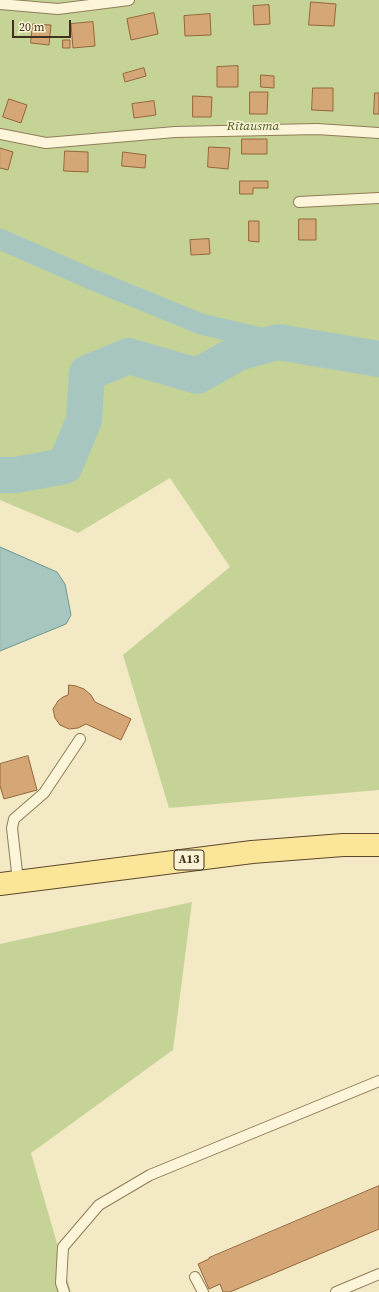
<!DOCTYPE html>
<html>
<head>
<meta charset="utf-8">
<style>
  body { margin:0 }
  #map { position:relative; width:379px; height:1292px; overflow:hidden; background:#f3eac5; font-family:"Source Serif 4",serif }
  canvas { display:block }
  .scale { position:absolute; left:12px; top:20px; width:59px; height:18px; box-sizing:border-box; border:2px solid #3f311e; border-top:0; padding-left:5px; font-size:12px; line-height:14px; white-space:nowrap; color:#3f311e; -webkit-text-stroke:3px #f9f2d5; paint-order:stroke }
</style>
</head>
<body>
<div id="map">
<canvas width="379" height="1292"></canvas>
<div class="scale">20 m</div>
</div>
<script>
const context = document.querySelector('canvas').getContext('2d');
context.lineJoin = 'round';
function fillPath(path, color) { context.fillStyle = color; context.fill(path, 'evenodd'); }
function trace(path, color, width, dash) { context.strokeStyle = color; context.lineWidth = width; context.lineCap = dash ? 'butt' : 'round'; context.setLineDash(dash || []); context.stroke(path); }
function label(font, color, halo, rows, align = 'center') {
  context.font = font + ' "Source Serif 4",serif'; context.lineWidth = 3; context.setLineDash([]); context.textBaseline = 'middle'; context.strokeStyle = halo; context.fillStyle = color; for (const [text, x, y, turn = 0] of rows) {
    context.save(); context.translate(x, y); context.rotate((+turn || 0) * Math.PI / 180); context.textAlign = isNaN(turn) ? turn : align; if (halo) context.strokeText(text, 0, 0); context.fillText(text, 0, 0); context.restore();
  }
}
const green = new Path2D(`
  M0 0H379V790L169 808 123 655 230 567 170 478 78 533 0 500Z
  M192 902 173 1050 31 1153 71 1292H0V944Z`);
const water = new Path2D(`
  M0 547 57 572 65 584 71 615 66 624 0 651Z`);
const canal = new Path2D(`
  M0 239 91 279 201 324 278 342`);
const river = new Path2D(`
  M0 475H16L65 466 84 420 87 373 129 356 197 376 238 353 278 342 379 359`);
const building = new Path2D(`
  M311 2 336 4 334 26 309 25Z
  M269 5 270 24 254 25 253 6Z
  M154 13 158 34 131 40 127 19Z
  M210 14 211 35 185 36 184 16Z
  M93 22 95 46 73 48 71 24Z
  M33 24 51 25 49 45 31 43Z
  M63 40H70V48H63Z
  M238 66V87H217V67Z
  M144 68 146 76 125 82 123 74Z
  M261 75 274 76V88L261 87Z
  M313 88H333V111L312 110Z
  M250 92H268L267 114H250Z
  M375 93H379V114H374Z
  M193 96 212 97 211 117H193Z
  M9 99 27 105 21 123 3 117Z
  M154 101 156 115 134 118 132 104Z
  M242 139H267V154H242Z
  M209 147 230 148 228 169 208 167Z
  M0 148 13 152 8 170 0 168Z
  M65 151 88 152V172L64 171Z
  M123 152 146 155 145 168 122 166Z
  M240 181H268V188H253V194H240Z
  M299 219H316V240H299Z
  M249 221H259V242L249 241Z
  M209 239 210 254 191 255 190 240Z
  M69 685 76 686 84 689 91 695 95 702 131 719 121 740 86 724 78 728 69 729 60 725 55 718 53 709 58 701 63 697 68 695Z
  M28 756 37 790 4 799 0 786V764Z
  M379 1186V1229L230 1292H223L220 1284 209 1289 198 1264 209 1259V1258Z`);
const lane = new Path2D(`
  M0 4 58 9 129 0
  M0 134 46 143 175 132 317 129 379 133
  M299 202 379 198
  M18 881 12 828 14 819 44 793 80 739
  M195 1277 203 1292
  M64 1292 61 1283 63 1247 99 1205 150 1175 379 1081
  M336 1292 379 1274`);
const primary = new Path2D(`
  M0 884 252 852 343 845H379`);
const shields = [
  [189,860,30]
];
const shieldNames = [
  ["A13",189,860]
];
const parkNames = [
  ["Rītausma",253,127]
];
fillPath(green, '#c6d397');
fillPath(water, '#a7c6c0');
trace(water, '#6c968f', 1);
trace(canal, '#a7c6c0', 21);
trace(river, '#a7c6c0', 36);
fillPath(building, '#d6a776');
trace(building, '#93663b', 1);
trace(lane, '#917c58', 12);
trace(primary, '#5e482c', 24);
trace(lane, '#fcf5d9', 10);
trace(primary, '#fae599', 22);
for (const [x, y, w] of shields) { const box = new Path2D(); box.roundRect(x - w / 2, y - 10, w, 20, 3); context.fillStyle = '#f9f2d5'; context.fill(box); trace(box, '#3f311e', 1); }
label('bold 12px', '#3f311e', null, shieldNames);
label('italic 13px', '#495e22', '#f9f2d5', parkNames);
</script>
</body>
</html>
